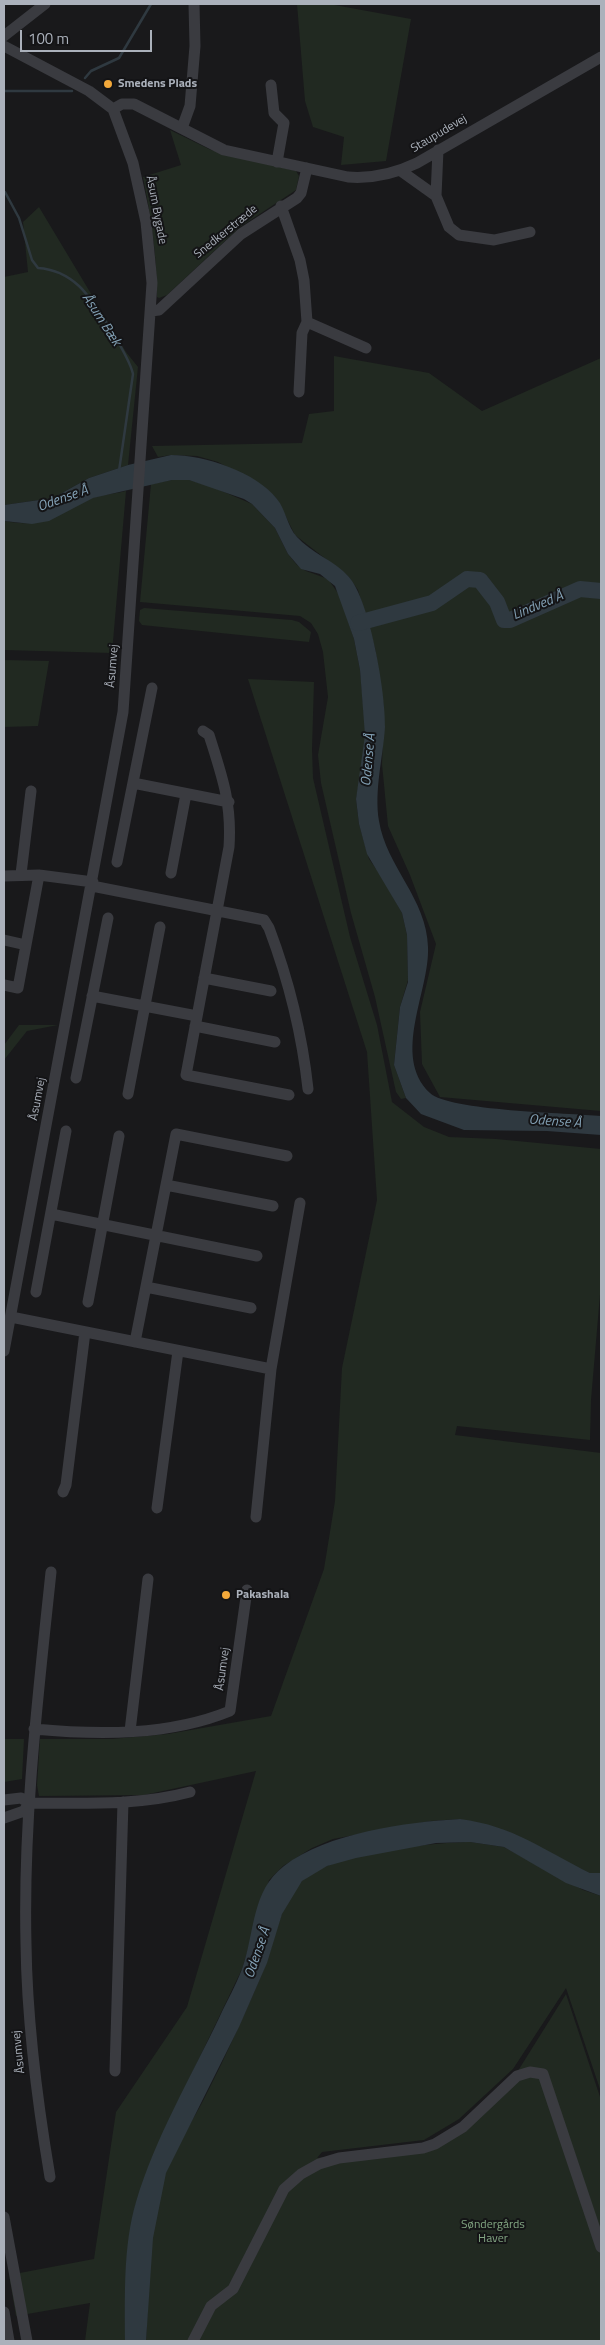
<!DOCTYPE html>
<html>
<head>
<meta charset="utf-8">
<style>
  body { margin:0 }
  #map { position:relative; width:605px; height:2345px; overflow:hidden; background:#19191b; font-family:"Titillium Web",sans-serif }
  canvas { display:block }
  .frame { position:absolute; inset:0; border:5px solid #abb1bb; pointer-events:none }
  .scale { position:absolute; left:20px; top:30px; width:132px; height:22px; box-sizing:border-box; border:2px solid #abb1bb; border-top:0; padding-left:6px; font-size:15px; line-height:18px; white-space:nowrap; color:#abb1bb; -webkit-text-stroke:4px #141416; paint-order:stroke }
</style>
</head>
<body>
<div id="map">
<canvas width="605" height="2345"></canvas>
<div class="frame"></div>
<div class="scale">100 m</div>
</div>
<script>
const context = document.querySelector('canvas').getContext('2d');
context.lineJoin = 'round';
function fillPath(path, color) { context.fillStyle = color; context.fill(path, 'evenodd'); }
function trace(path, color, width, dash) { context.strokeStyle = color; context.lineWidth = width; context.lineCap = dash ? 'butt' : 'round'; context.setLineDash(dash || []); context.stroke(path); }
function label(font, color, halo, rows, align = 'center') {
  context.font = font + ' "Titillium Web",sans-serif'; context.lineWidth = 4; context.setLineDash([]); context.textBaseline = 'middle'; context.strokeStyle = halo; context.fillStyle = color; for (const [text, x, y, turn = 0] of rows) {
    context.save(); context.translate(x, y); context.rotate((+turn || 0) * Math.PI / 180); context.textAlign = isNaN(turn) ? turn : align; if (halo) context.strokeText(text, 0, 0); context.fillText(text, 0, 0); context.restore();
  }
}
const green = new Path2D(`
  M297 4H329L411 19 386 161 341 165 344 137 313 127 305 101Z
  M170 130 211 150 296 171 299 176 296 190 240 227 167 295 159 298 157 297C157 256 151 217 143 177L181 165Z
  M39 207 126 352 138 367 128 465 89 478 53 498 4 505V277L28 272 23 222Z
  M334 356 429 373 482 411 601 358V1111L440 1097 422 1064 420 1012 436 944 410 875 388 826 382 764 384 708 375 648 358 590 349 577 295 535 277 499 267 489 218 462 197 456 171 455 158 457 152 446 302 443 309 414 334 411Z
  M172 480H189L210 486 252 504 275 528 288 554 297 565 306 571 328 579 340 596 354 639 360 670 365 724V748L356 799 359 824 369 859 382 877 402 913 407 935 408 980 400 1007 394 1065 406 1098 401 1099 396 1092 375 997 351 913 321 783 318 755 328 697 323 652 318 634 311 623 300 616 140 602 151 484Z
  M126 491 112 653 4 650V521C47 529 55 513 92 498 103 494 115 494 126 491Z
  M144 608 292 620 299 622 311 632 309 642 142 625 139 621 140 610Z
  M4 660 49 661 38 726 4 727Z
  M248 679 314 682 312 749 313 778 350 937 377 1025 392 1102 424 1127 449 1137 496 1139 601 1149V1283L591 1400 590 1440 457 1426 455 1435 601 1453V1873H590L460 1819 431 1821 333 1839 312 1848 283 1866 269 1880 242 1969 161 2138 136 2204 127 2257 125 2341H85L90 2303 16 2316 9 2275 94 2259 116 2112 187 2007 256 1771 144 1795 39 1796 37 1785 40 1739H112L168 1734 271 1716 324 1569 335 1501 342 1368 377 1200 367 1052Z
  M19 1025H58L27 1031 4 1060V1045Z
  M4 1739H24L22 1779 4 1782Z
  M470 1842 504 1847 583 1890 601 1896V2092L566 1988 513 2069 459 2119 424 2140 322 2152 317 2158 430 2143 463 2123 516 2074 566 1994 601 2100V2341H146C150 2286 147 2225 166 2172 176 2145 193 2121 206 2095 226 2056 244 2015 262 1974 275 1944 278 1905 302 1881 332 1852 428 1843 470 1842Z`);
const water = new Path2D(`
  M171 455C205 455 256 472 277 499 286 510 287 526 297 537 311 553 334 560 349 577 370 601 386 694 385 727 383 758 374 790 379 821 386 866 427 899 428 947 430 991 391 1056 430 1093 449 1111 569 1113 601 1116V1135L547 1131 464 1130 421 1114 406 1098 394 1065 400 1007 408 982 407 935 402 913 367 854 359 824 356 799 365 735 360 670 354 639 335 586 320 574 301 569 288 554 275 528 252 504 244 499 189 480H172L93 498 49 521 32 524 4 521V505L53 498 89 478 128 465Z
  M460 1819C514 1826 543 1850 590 1873H601V1896L566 1883 504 1847 470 1842 436 1843 356 1858 327 1866 302 1881 282 1914 267 1963 239 2027 166 2173 153 2238 146 2341H125C125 2296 123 2246 136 2202 155 2138 191 2077 220 2016 227 2001 236 1985 242 1969 255 1933 251 1891 284 1866 326 1833 407 1822 460 1819Z`);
const stream = new Path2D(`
  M85 78 91 71 119 58 151 4
  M4 91H72
  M5 192 19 218 32 260 38 268C54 269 67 275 79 286 93 299 129 356 133 374L119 471`);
const river = new Path2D(`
  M358 623 432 603 467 579 480 580 497 602 504 620H510L580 589 601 591`);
const minor = new Path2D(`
  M4 36 45 4
  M4 46 89 91 113 109 133 163 146 222 152 283 123 712 4 1351
  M271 85 274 113 284 123 277 162
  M113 109 122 104H134L224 150 348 177C373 179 394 174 417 163L601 57
  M182 128 190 106 195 46 194 4
  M401 171 436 196 449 227 459 235 494 240 530 232
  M436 196 438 150
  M281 206 300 260 304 280 307 322 302 333 299 392
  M151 311 159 310 241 234 297 198 301 193 307 168
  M307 322 366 348
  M203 731 209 735C222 776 232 803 229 847L186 1075 289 1095
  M133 783 229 802
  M117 862 152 688
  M171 873 186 794
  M21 874 31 791
  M4 876 39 875 93 882
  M92 886 264 920 269 928C289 981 302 1034 308 1089
  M4 940 26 945
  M204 978 271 991
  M4 985 18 988 39 875
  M92 996 197 1016
  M195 1026 275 1042
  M76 1078 108 918
  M128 1094 160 927
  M166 1185 273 1206
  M51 1214 257 1256
  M146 1287 251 1308
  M36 1292 66 1131
  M88 1302 119 1136
  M11 1317 271 1369
  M135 1342 176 1134 287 1156
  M63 1492 66 1485 85 1332
  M157 1508 178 1351
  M256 1517 271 1369 300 1203
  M34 1729C98 1735 169 1736 230 1711L247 1590
  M130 1731 148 1579
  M4 1800 21 1798 29 1803C83 1803 138 1806 190 1792
  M4 1818 24 1811 29 1803
  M115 2071 123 1802
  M50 2177C37 2100 27 2023 26 1944 23 1819 38 1696 51 1572
  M4 2217 27 2341
  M4 2312 9 2341
  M193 2341 211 2306 233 2289 284 2189 301 2174 319 2164 339 2158 423 2148 435 2144 463 2127 517 2076 530 2072 543 2074 601 2247`);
const markers = [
  [108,84,5,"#f2a83a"],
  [226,1595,5,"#f2a83a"]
];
const poiNames = [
  ["Smedens Plads",118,84],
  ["Pakashala",236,1595]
];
const streetNames = [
  ["Staupudevej",439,134,-31],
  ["Åsum Bygade",156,210,79],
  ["Snedkerstræde",226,232,-39],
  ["Åsumvej",113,666,-85],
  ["Åsumvej",38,1099,-79],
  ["Åsumvej",223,1669,-82],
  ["Åsumvej",19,2052,-96]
];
const parkNames = [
  ["Søndergårds",493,2225],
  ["Haver",493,2239]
];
const waterNames = [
  ["Åsum Bæk",101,320,57],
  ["Odense Å",63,499,-20],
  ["Lindved Å",538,606,-23],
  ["Odense Å",369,760,-85],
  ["Odense Å",555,1122,4],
  ["Odense Å",258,1953,-71]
];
fillPath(green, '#212921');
fillPath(water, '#2f3940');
trace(stream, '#2f3940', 2.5);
trace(river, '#2f3940', 16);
trace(minor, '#3a3b40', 11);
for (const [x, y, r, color] of markers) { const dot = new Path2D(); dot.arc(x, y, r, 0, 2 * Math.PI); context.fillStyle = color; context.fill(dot); trace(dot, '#141416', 2); }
label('bold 12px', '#abb1bb', '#141416', poiNames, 'left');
label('12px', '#abb1bb', '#141416', streetNames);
label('12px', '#83a683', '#141416', parkNames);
label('italic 14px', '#83a1b5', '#141416', waterNames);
</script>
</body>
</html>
